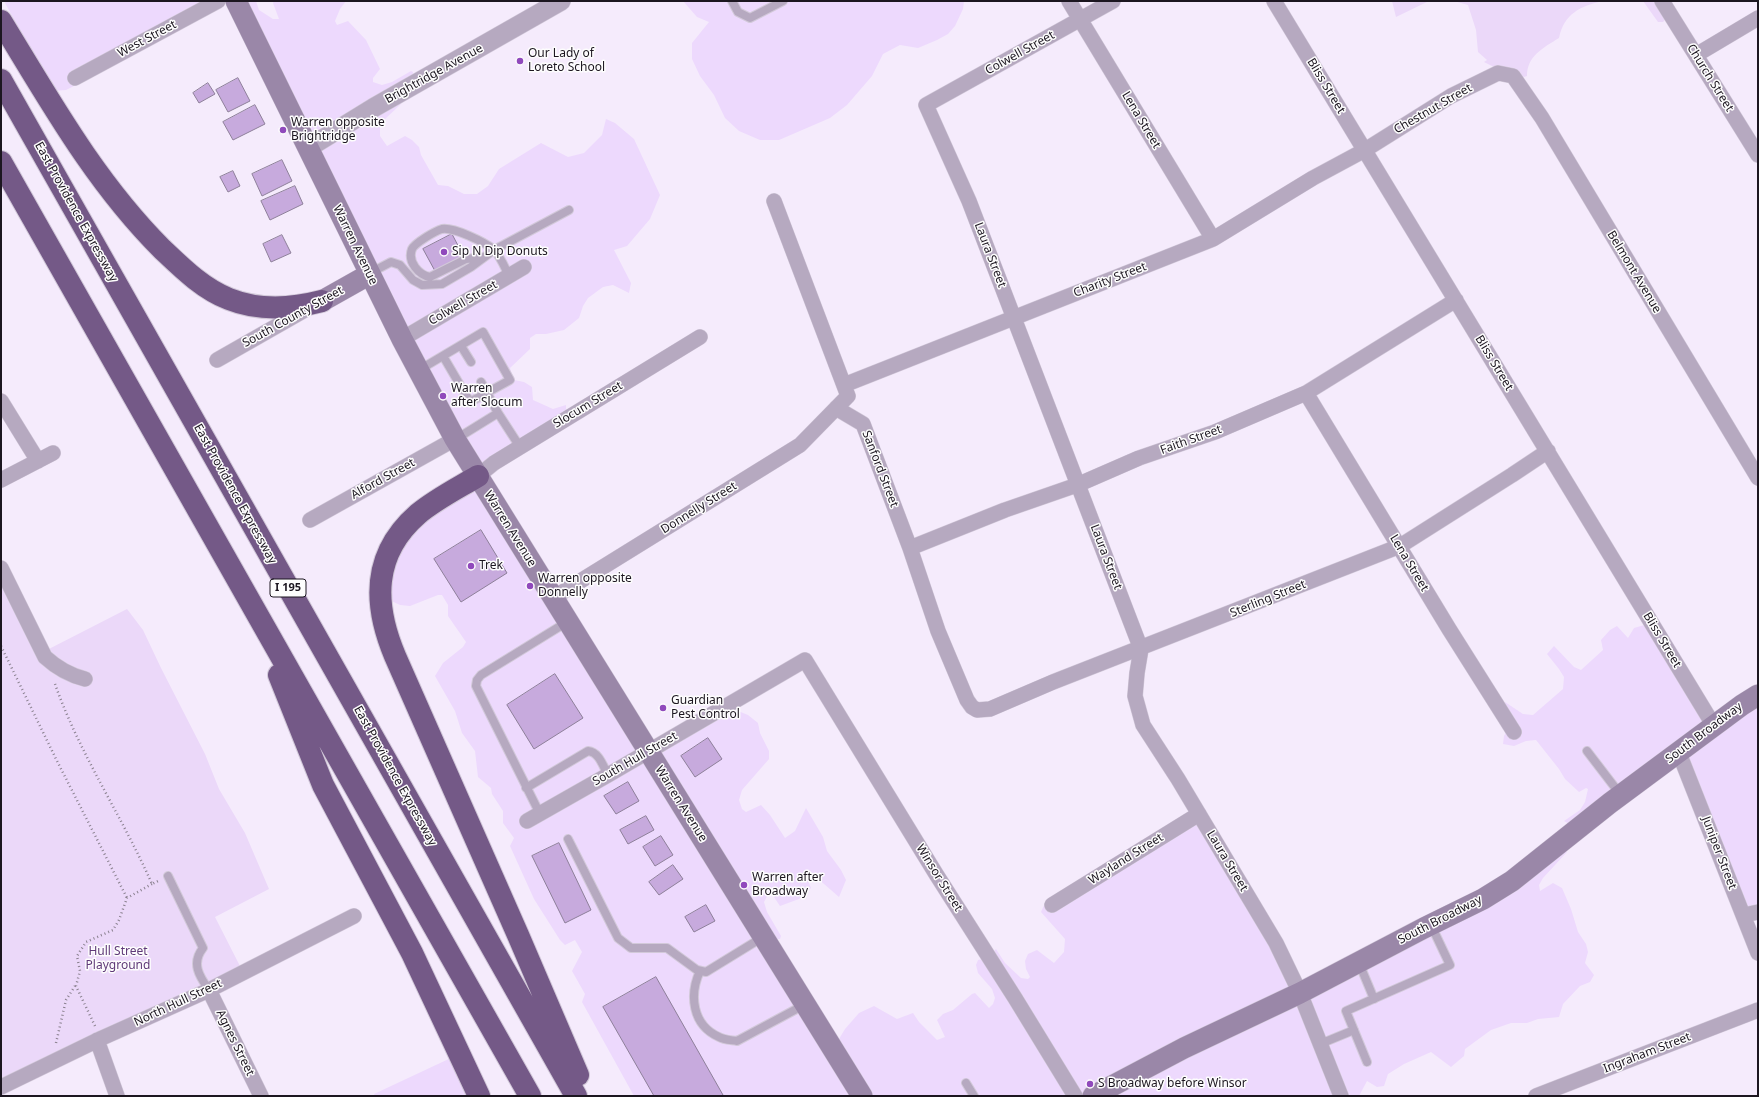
<!DOCTYPE html>
<html>
<head>
<meta charset="utf-8">
<style>
  body { margin:0 }
  #map { position:relative; width:1759px; height:1097px; overflow:hidden; background:#f5ebfc; font-family:"Noto Sans",sans-serif }
  canvas { display:block }
  .frame { position:absolute; inset:0; border:2px solid #1c1620; pointer-events:none }
</style>
</head>
<body>
<div id="map">
<canvas width="1759" height="1097"></canvas>
<div class="frame"></div>
</div>
<script>
const context = document.querySelector('canvas').getContext('2d');
context.lineJoin = 'round';
function fillPath(path, color) { context.fillStyle = color; context.fill(path, 'evenodd'); }
function trace(path, color, width, dash) { context.strokeStyle = color; context.lineWidth = width; context.lineCap = dash ? 'butt' : 'round'; context.setLineDash(dash || []); context.stroke(path); }
function label(font, color, halo, rows, align = 'center') {
  context.font = font + ' "Noto Sans",sans-serif'; context.lineWidth = 3; context.setLineDash([]); context.textBaseline = 'middle'; context.strokeStyle = halo; context.fillStyle = color; for (const [text, x, y, turn = 0] of rows) {
    context.save(); context.translate(x, y); context.rotate((+turn || 0) * Math.PI / 180); context.textAlign = isNaN(turn) ? turn : align; if (halo) context.strokeText(text, 0, 0); context.fillText(text, 0, 0); context.restore();
  }
}
const built = new Path2D(`
  M4 1H222L78 78 74 86 66 90 52 91Z
  M242 1H256L259 10 273 19H279L273 3 274 1H346L340 9 335 21 337 25 348 21 366 40 380 69 373 78V82L382 85 392 82 411 71 413 72 412 81 395 104H401L384 120 380 127V136L387 146 405 136 412 140 419 147 421 155 438 185 448 186 464 194H477L488 186 499 169 541 143 568 157 584 153 602 135 606 119 615 123 634 139 660 195 650 219 627 246 614 250 631 283 629 293 613 285 603 287 588 298 583 306 579 318 564 330 546 334H536L530 338V349L510 368 514 380 524 382 532 387 533 400 553 409 566 405V414L486 476 458 437Z
  M683 1H964L963 9 955 26 948 34 937 40 918 48 900 45 883 54 872 76 847 105 830 118 779 140H760L739 131 725 118 714 95 700 76 692 59V43L709 22 697 17Z
  M483 477 652 747 726 706 748 715 758 723 760 733 769 751V759L742 790 739 800 742 809 746 812 761 805 770 815 785 838 795 831 806 808 823 837 827 851 841 870 846 880 839 897 816 877 806 876 811 888 799 899 780 906 770 891 764 902 767 912 781 936 780 939H774L836 1044 845 1029 859 1013 874 1006 897 1019 913 1013 919 1022 937 1040 945 1037 937 1020 943 1014 953 1010 972 994 975 993 989 1008 993 1004 995 998 992 989 978 973 976 965 978 960 987 958 996 949 1005 963 1021 978 1028 979 1030 977 1026 969 1025 961 1028 954 1037 950 1054 963 1064 952 1065 939 1041 912 1045 903 1055 905 1197 817 1300 995 1558 846 1567 852 1543 878 1539 885 1540 891 1553 883 1562 888 1571 909 1578 932 1586 944 1588 952 1585 963 1594 975 1590 982 1580 986 1563 1004 1559 1017 1538 1019 1527 1023H1511L1491 1030 1465 1049 1464 1056 1451 1067 1431 1052 1404 1064 1388 1074 1384 1086 1377 1087 1367 1081 1359 1096H634L582 1002 585 994 572 971 582 952 575 940 565 945 560 940 534 899 510 846 514 838 503 823V811L492 794 491 788 478 777 475 751 462 733 455 711 435 676 443 663 463 647 466 642 448 616V605L442 595H438L410 606 400 605 385 598 387 571 418 524Z
  M1648 624 1711 726 1758 696V913L1751 915 1679 754 1578 829 1564 821 1580 810 1585 802 1588 789 1586 788 1579 792 1565 779 1559 769 1536 740 1526 741 1514 746 1503 744 1504 736 1509 726 1499 710 1505 702 1523 714 1533 715 1563 689 1564 677 1559 669 1547 654 1554 646 1574 667 1581 670 1603 650 1601 640 1610 630 1617 626 1628 638 1634 628Z
  M453 1057 470 1096H375L374 1094Z`);
const green = new Path2D(`
  M1392 1H1429L1396 17Z
  M1454 1H1603C1580 6 1564 14 1559 38 1543 48 1527 56 1527 76L1524 77 1498 69 1484 62 1487 60 1478 52 1476 30 1468 5Z
  M1643 1H1674L1667 8 1669 15 1663 22H1658Z
  M1 560 43 652 127 609 143 630 161 668 205 754 219 789 245 833 269 889 215 917 243 972 1 1088Z`);
const building = new Path2D(`
  M238 78 250 101 228 112 216 90Z
  M208 83 215 94 199 103 193 93Z
  M255 105 265 124 233 140 223 122Z
  M282 160 292 181 262 196 252 174Z
  M233 171 240 186 228 192 220 177Z
  M295 186 303 204 270 220 261 201Z
  M452 234 464 257 435 271 423 249Z
  M282 235 291 253 271 262 263 244Z
  M481 530 507 573 461 602 434 559Z
  M555 674 583 718 534 749 507 705Z
  M708 738 722 759 695 777 681 756Z
  M628 782 639 801 616 814 604 796Z
  M646 816 654 830 628 844 620 830Z
  M661 836 673 855 655 866 643 847Z
  M559 843 591 910 565 923 532 856Z
  M673 865 683 879 659 895 649 882Z
  M706 905 715 921 694 932 685 917Z
  M656 977 723 1095 720 1096H654L603 1007Z`);
const path = new Path2D(`
  M1 646 57 761 127 898
  M55 684C80 755 122 816 152 884L158 881
  M95 1026 76 986 80 971 77 956 86 942 113 930 119 920 127 898 152 884
  M56 1043 66 1000 75 986`);
const service = new Path2D(`
  M732 1 738 12 750 18 783 1
  M484 257 466 259 430 277C419 275 407 262 412 249 415 243 435 231 442 229 454 227 484 242 493 249 500 255 505 268 509 276
  M370 273 391 262 400 265 413 280 422 285 442 284 471 267 494 250 569 210
  M461 346 471 362
  M419 370 483 332 510 380 470 402 443 356
  M481 382 498 413
  M456 439 498 413 520 447
  M1587 751 1620 794
  M526 788 588 751C599 752 603 766 608 775
  M540 814 476 686 477 680 481 675 567 622
  M568 839 618 938 631 948H667L697 970 706 972 763 937
  M168 876 203 948C191 963 199 976 209 990
  M1359 963 1374 999
  M700 971C689 995 692 1025 719 1037 724 1040 731 1040 737 1041L804 1005
  M1320 1044 1354 1030
  M1367 1062 1346 1011 1450 965 1431 925
  M966 1083 974 1096`);
const minor = new Path2D(`
  M1069 1 1213 239
  M1113 1 926 105 969 201 1141 649 1137 673 1135 696 1143 725 1178 779 1276 943 1300 993 1341 1096
  M1274 1 1714 726
  M1662 1 1758 155
  M1696 55 1758 18
  M75 78 218 1
  M402 339 524 267
  M217 360 310 307
  M844 385 1213 239 1313 178 1365 150 1451 96 1498 73 1513 76 1542 118 1758 478
  M1306 393 1449 629 1514 732
  M1 401 38 461
  M836 408 863 424 910 548 938 631 967 700 972 707 977 710 990 709 1053 682 1400 546 1512 475 1548 451
  M478 476 494 463 700 337
  M1 480 53 453
  M310 520 455 439
  M910 548 1005 510 1077 485 1139 458 1215 432 1306 393 1456 300
  M1 568 45 657C57 668 69 675 85 679
  M553 598 800 445 848 396 774 201
  M1679 753 1758 953
  M527 821 608 775 805 660 936 874 1015 998 1075 1096
  M1052 905 1199 814
  M1744 915 1758 912
  M209 990 261 1096
  M97 1040 117 1096
  M1 1087 102 1038 209 990 354 916
  M1536 1096 1758 1010`);
const tertiary = new Path2D(`
  M308 148 373 108 561 1`);
const secondary = new Path2D(`
  M236 1 402 339 455 439 862 1096
  M322 301 370 274
  M1093 1096 1184 1048 1300 993 1424 928 1483 899 1512 881 1610 803 1742 705 1758 695`);
const motorway = new Path2D(`
  M1 21C50 101 95 182 162 249 182 268 203 289 229 299 259 311 291 309 322 301
  M1 80 576 1096
  M1 162 530 1096
  M478 476C458 488 436 499 418 514 372 554 373 604 395 656L518 935 578 1075
  M279 675 323 785 412 953 479 1096`);
const markers = [
  [520,61,4,"#9049bc"],
  [283,130,4,"#9049bc"],
  [444,252,4,"#9049bc"],
  [443,396,4,"#9049bc"],
  [471,566,4,"#9049bc"],
  [530,586,4,"#9049bc"],
  [663,708,4,"#9049bc"],
  [744,885,4,"#9049bc"],
  [1090,1084,4,"#9049bc"]
];
const shields = [
  [288,588,36]
];
const shieldNames = [
  ["I 195",288,588]
];
const streetNames = [
  ["West Street",147,39,-28],
  ["Colwell Street",1020,53,-29],
  ["Brightridge Avenue",434,74,-29],
  ["Church Street",1710,78,58],
  ["Bliss Street",1326,86,59],
  ["Chestnut Street",1433,109,-30],
  ["Lena Street",1141,120,59],
  ["East Providence Expressway",76,212,61],
  ["Warren Avenue",355,245,64],
  ["Laura Street",990,255,69],
  ["Belmont Avenue",1634,272,59],
  ["Charity Street",1110,280,-21],
  ["Colwell Street",463,303,-30],
  ["South County Street",293,317,-29],
  ["Bliss Street",1494,363,59],
  ["Slocum Street",588,405,-31],
  ["Faith Street",1191,440,-20],
  ["Sanford Street",880,469,69],
  ["Alford Street",383,479,-29],
  ["East Providence Expressway",235,494,61],
  ["Donnelly Street",699,508,-32],
  ["Warren Avenue",510,529,58],
  ["Laura Street",1106,557,69],
  ["Lena Street",1409,563,59],
  ["Sterling Street",1268,599,-22],
  ["Bliss Street",1662,640,59],
  ["South Broadway",1704,733,-37],
  ["South Hull Street",635,759,-30],
  ["East Providence Expressway",395,776,61],
  ["Warren Avenue",681,804,58],
  ["Juniper Street",1719,853,69],
  ["Wayland Street",1126,859,-32],
  ["Laura Street",1227,861,59],
  ["Winsor Street",939,878,58],
  ["South Broadway",1440,920,-27],
  ["North Hull Street",178,1003,-25],
  ["Agnes Street",235,1043,64],
  ["Ingraham Street",1647,1053,-21]
];
const poiNames = [
  ["Our Lady of",528,54],
  ["Loreto School",528,68],
  ["Warren opposite",291,123],
  ["Brightridge",291,137],
  ["Sip N Dip Donuts",452,252],
  ["Warren",451,389],
  ["after Slocum",451,403],
  ["Trek",479,566],
  ["Warren opposite",538,579],
  ["Donnelly",538,593],
  ["Guardian",671,701],
  ["Pest Control",671,715],
  ["Warren after",752,878],
  ["Broadway",752,892],
  ["S Broadway before Winsor",1098,1084]
];
const parkNames = [
  ["Hull Street",118,952],
  ["Playground",118,966]
];
fillPath(built, '#edd9fd');
fillPath(green, '#ebd8f9');
fillPath(building, '#c7aadd');
trace(building, '#8e809a', 1);
trace(service, '#d2c9d9', 10);
trace(minor, '#d2c9d9', 16);
trace(tertiary, '#d2c9d9', 20);
trace(secondary, '#d2c9d9', 22);
trace(motorway, '#d2c9d9', 24);
trace(path, '#8b8290', 2.5, [1, 3]);
trace(service, '#b6a9c0', 8);
trace(minor, '#b6a9c0', 15);
trace(tertiary, '#b6a9c0', 19);
trace(secondary, '#9a87a8', 21);
trace(motorway, '#745987', 22);
for (const [x, y, r, color] of markers) { const dot = new Path2D(); dot.arc(x, y, r, 0, 2 * Math.PI); context.fillStyle = color; context.fill(dot); trace(dot, '#fdfdfd', 1.5); }
for (const [x, y, w] of shields) { const box = new Path2D(); box.roundRect(x - w / 2, y - 9, w, 18, 3); context.fillStyle = '#fdfdfd'; context.fill(box); trace(box, '#1c1620', 1); }
label('bold 11px', '#1c1620', null, shieldNames);
label('12px', '#1c1620', '#fdfdfd', streetNames);
label('12px', '#1c1620', '#fdfdfd', poiNames, 'left');
label('12px', '#5f3978', '#fdfdfd', parkNames);
</script>
</body>
</html>
